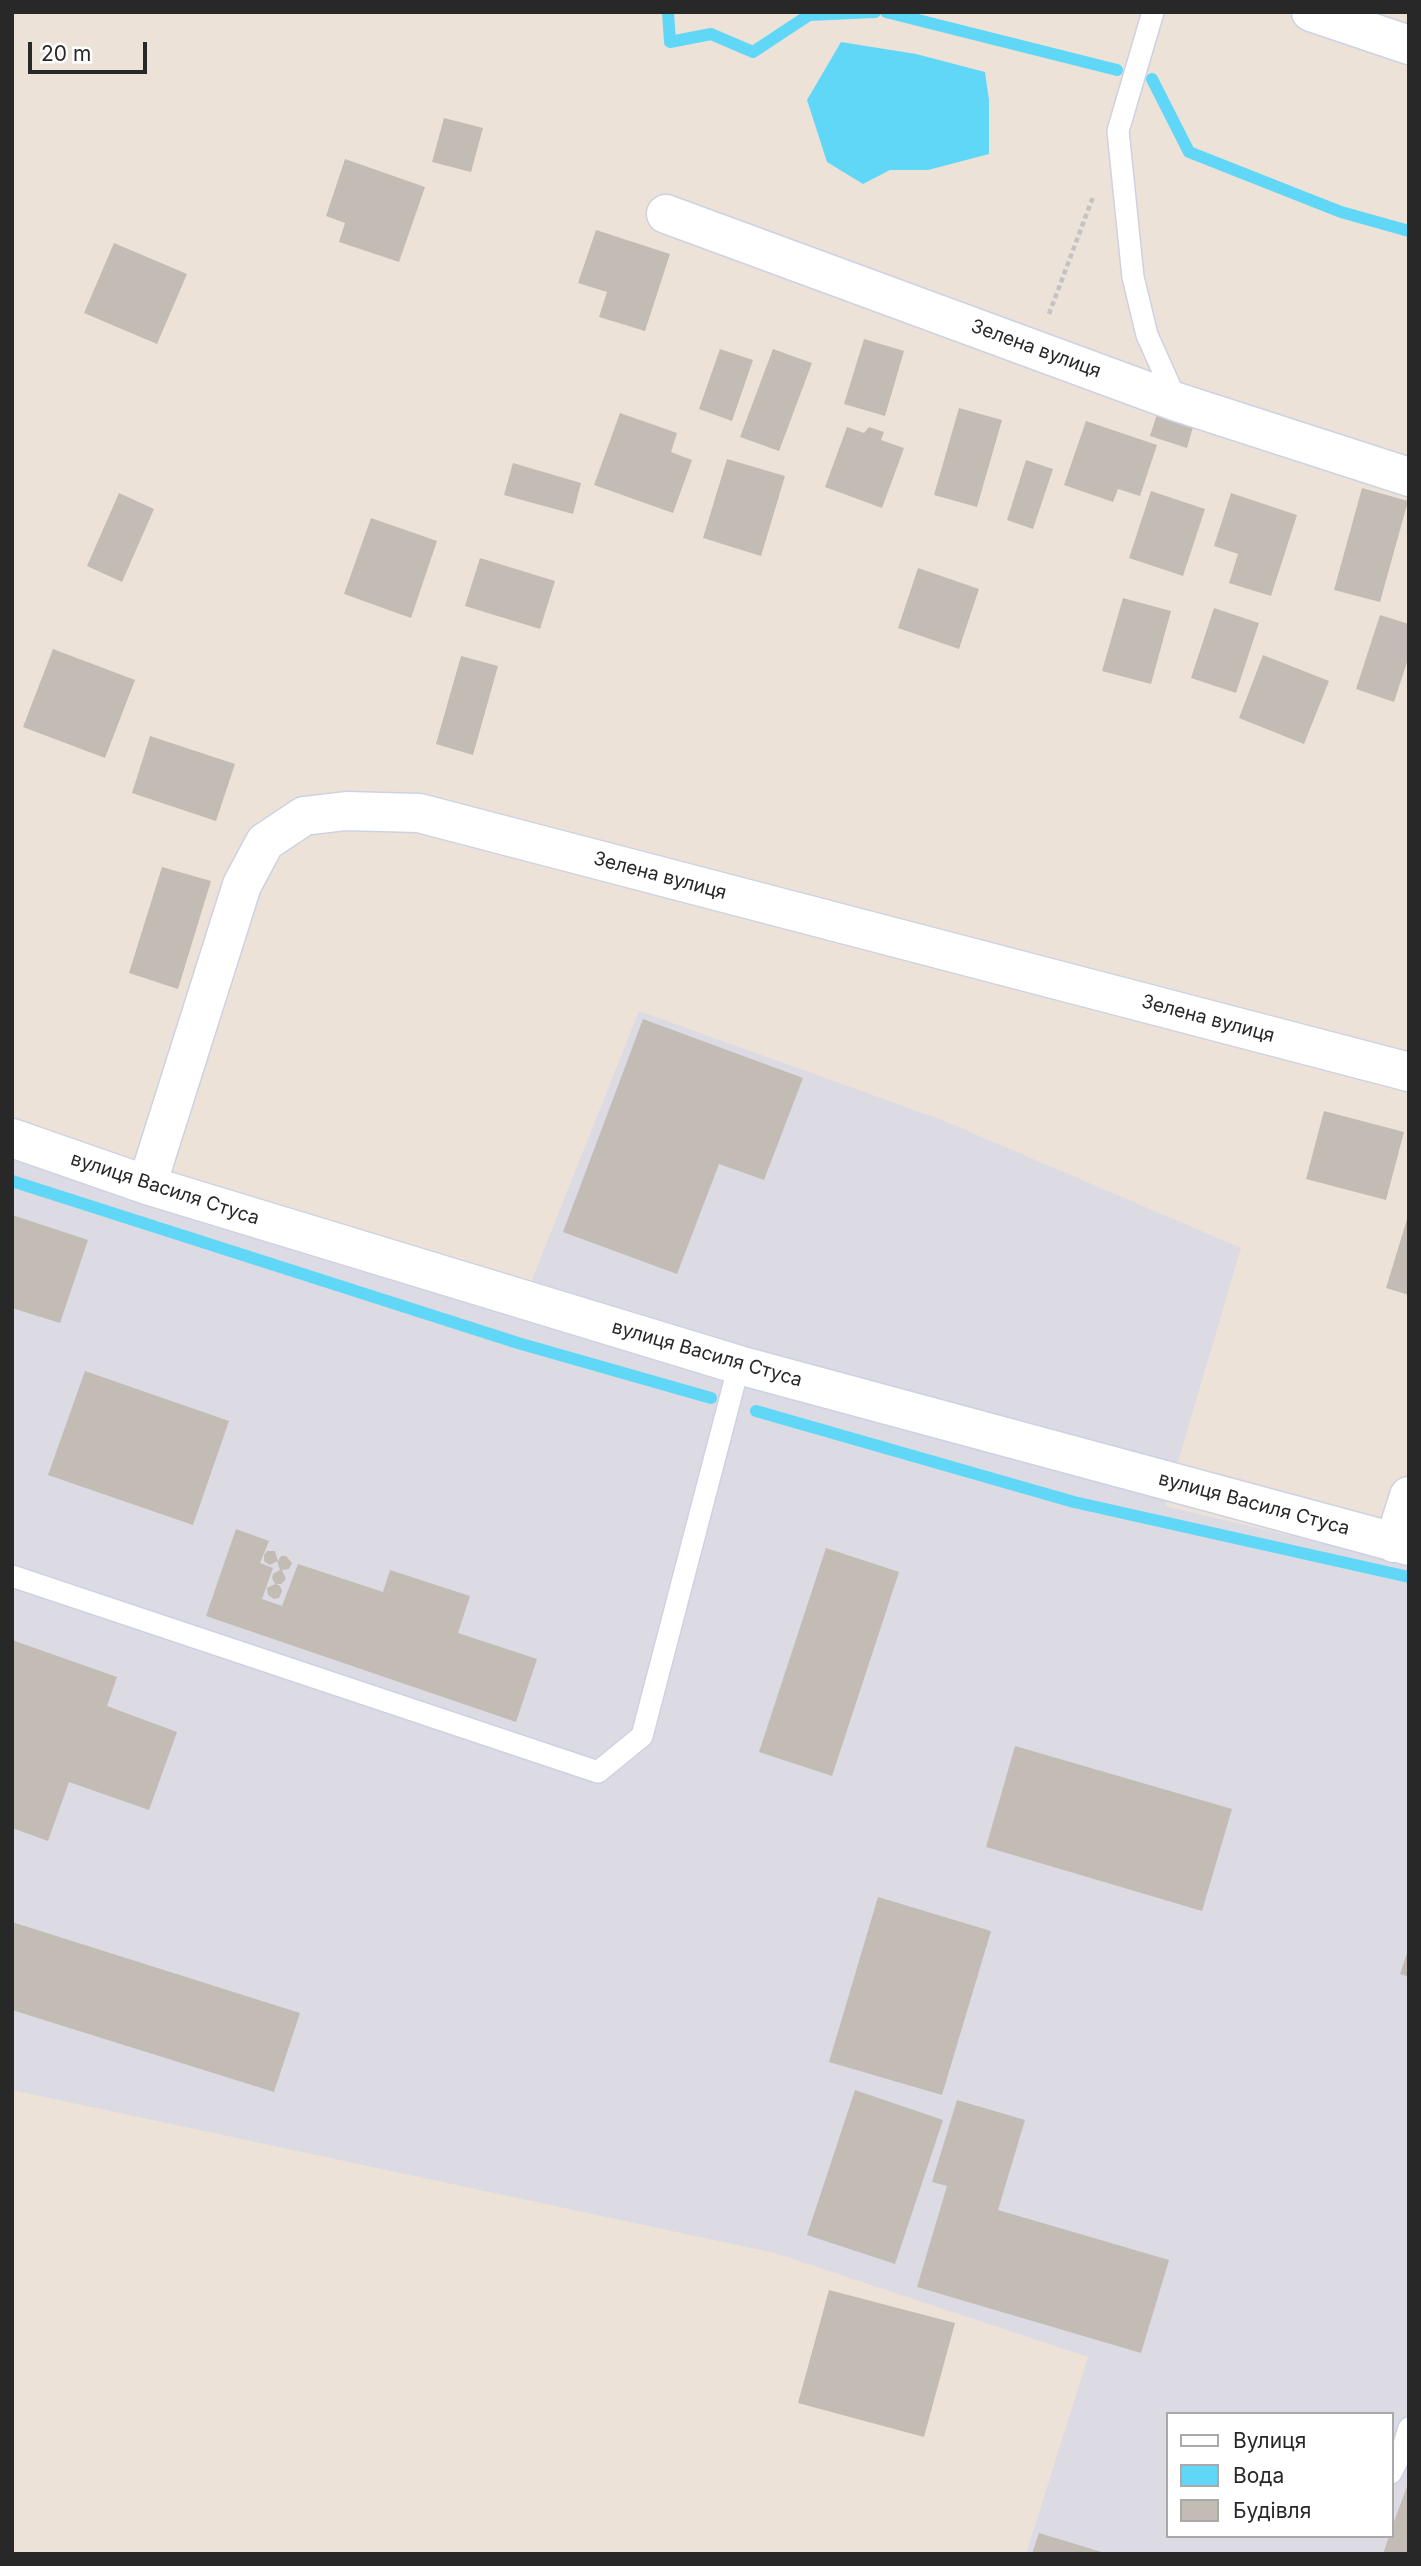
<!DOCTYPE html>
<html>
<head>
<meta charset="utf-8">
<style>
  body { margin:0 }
  #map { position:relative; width:1421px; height:2566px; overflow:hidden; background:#ece2d8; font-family:Inter,sans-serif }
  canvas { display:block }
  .frame { position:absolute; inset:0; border:14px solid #282828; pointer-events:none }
  .legend { position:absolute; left:1166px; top:2412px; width:228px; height:126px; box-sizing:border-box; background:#fff; border:2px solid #a9a9a9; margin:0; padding:9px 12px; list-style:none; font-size:21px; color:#282828 }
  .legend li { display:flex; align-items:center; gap:14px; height:35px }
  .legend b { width:35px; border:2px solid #a9a9a9 }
  .scale { position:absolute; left:28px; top:42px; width:119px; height:32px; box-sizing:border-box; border:4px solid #282828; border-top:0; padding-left:9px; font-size:21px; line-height:24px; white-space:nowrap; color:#282828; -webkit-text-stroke:5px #fff; paint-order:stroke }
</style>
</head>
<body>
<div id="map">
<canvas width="1421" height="2566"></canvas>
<div class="frame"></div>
<ul class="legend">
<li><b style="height:9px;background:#fff"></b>Вулиця</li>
<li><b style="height:19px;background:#61d7f7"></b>Вода</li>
<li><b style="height:19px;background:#c3bcb5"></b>Будівля</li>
</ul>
<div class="scale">20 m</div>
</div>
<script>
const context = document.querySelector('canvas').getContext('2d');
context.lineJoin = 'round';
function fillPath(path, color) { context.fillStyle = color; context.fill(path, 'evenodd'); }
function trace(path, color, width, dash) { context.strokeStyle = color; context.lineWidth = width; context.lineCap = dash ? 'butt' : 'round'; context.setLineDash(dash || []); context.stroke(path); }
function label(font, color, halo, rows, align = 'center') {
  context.font = font + ' Inter,sans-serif'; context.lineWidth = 5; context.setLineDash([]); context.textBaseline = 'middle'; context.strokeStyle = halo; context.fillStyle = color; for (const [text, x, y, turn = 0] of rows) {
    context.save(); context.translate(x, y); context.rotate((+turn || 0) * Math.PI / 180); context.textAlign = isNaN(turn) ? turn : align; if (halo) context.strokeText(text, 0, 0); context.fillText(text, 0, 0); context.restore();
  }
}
const industrial = new Path2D(`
  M639 1011 942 1120 1241 1248 1165 1506 1409 1564V2554H1026L1088 2357 775 2253 12 2090V1158L517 1317ZM1167 2414H1391V2536H1167Z`);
const water = new Path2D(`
  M841 42 916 54 985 72 989 100V154L928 170H890L863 184 827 162 807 100Z`);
const stream = new Path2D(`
  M668 12 670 42 711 34 753 52 809 15 875 12
  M886 12 1117 70
  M1152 79 1189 152 1341 212 1409 231
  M12 1181 518 1343 711 1398
  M756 1411 1074 1502 1409 1577`);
const building = new Path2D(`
  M444 118 483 128 471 172 432 162Z
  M345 159 425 187 399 262 339 242 345 223 326 216Z
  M596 230 670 254 645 331 599 317 607 292 578 283Z
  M114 243 187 274 157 344 84 313Z
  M864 339 904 351 885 416 844 404Z
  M720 349 753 360 732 421 699 409Z
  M773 349 812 363 779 451 740 437Z
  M959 408 1002 420 977 507 934 495Z
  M620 413 677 433 671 452 692 460 673 513 594 485Z
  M1157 414 1193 427 1187 448 1150 436Z
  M1086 421 1157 445 1140 496 1118 489 1113 502 1064 485Z
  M847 427 864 433 869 427 884 432 881 440 904 448 882 508 825 487Z
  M727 459 785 476 761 556 703 538Z
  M1026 460 1053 469 1033 529 1007 520Z
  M513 463 581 483 573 514 504 495Z
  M1362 488 1408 501 1380 602 1334 590Z
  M1151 491 1205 509 1183 576 1129 558Z
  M119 493 154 509 122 582 87 566Z
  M1231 493 1297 515 1271 596 1229 583 1238 554 1214 546Z
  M371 518 437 541 411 618 344 594Z
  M480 558 555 581 540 629 465 606Z
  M918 568 979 589 959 649 898 628Z
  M1123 598 1171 611 1151 684 1102 671Z
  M1214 608 1259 623 1236 693 1191 678Z
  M1380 615 1409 624V656L1394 702 1356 689Z
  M53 649 135 680 105 758 23 727Z
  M1263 655 1329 681 1304 744 1239 718Z
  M461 656 498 666 473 755 436 744Z
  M150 736 235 764 216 821 132 793Z
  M162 867 211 881 178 989 129 973Z
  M643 1019 803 1078 764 1180 719 1164 677 1274 563 1232Z
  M1324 1111 1404 1132 1386 1200 1306 1179Z
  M12 1215 88 1240 60 1323 12 1308Z
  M1408 1216 1409 1217V1295L1386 1288Z
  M85 1371 229 1421 193 1525 48 1475Z
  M236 1529 269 1541 260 1563 273 1568 262 1599 282 1606 298 1564 383 1592 390 1570 470 1596 458 1633 537 1659 516 1722 206 1616Z
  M826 1548 899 1572 832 1776 759 1752Z
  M267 1551H275L278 1561 281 1556H286L292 1563 289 1569 282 1570 286 1579 281 1584H276L280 1586 282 1591 279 1598 274 1599 268 1595 267 1588 275 1584 272 1578 273 1574 280 1570 277 1561 270 1565 264 1561V1555Z
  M12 1640 117 1677 107 1706 177 1732 149 1810 69 1782 48 1841 12 1828Z
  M1015 1746 1232 1809 1202 1911 986 1847Z
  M878 1897 991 1931 942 2095 829 2062Z
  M12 1922 300 2013 274 2092 12 2010Z
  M1408 1950H1409V1977L1400 1974Z
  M855 2090 943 2120 895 2264 807 2235Z
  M957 2100 1025 2120 998 2210 1169 2260 1141 2353 917 2287 947 2186 932 2182Z
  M829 2290 955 2323 924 2437 798 2403Z
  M1409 2481V2554H1383L1389 2536H1391V2530Z
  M1039 2533 1105 2553V2554H1032Z`);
const path = new Path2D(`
  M1049 314 1093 197`);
const lane = new Path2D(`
  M1153 12 1118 131 1133 277 1147 335 1177 402
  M12 1576 598 1772 642 1736 739 1365
  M1391 2473 1402 2451 1409 2428`);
const street = new Path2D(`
  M1311 12 1409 45
  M666 214 1177 402 1409 477
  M12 1138 147 1185 739 1365 1409 1546
  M147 1185 242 885 265 842 304 816 346 811 419 813 1409 1072
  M1394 1543 1409 1496`);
const streetNames = [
  ["Зелена вулиця",1036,349,20],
  ["Зелена вулиця",660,876,15],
  ["Зелена вулиця",1208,1019,15],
  ["вулиця Василя Стуса",165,1189,18],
  ["вулиця Василя Стуса",707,1354,16],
  ["вулиця Василя Стуса",1254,1504,15]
];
fillPath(industrial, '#dcdae3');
fillPath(water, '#61d7f7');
trace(stream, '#61d7f7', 12);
fillPath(building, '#c3bcb5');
trace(lane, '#cdd2e3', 24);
trace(street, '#cdd2e3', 41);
trace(path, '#c3c3c3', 4.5, [5, 3.5]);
trace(lane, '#fff', 21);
trace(street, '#fff', 38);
label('19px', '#282828', '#fff', streetNames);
</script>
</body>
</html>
